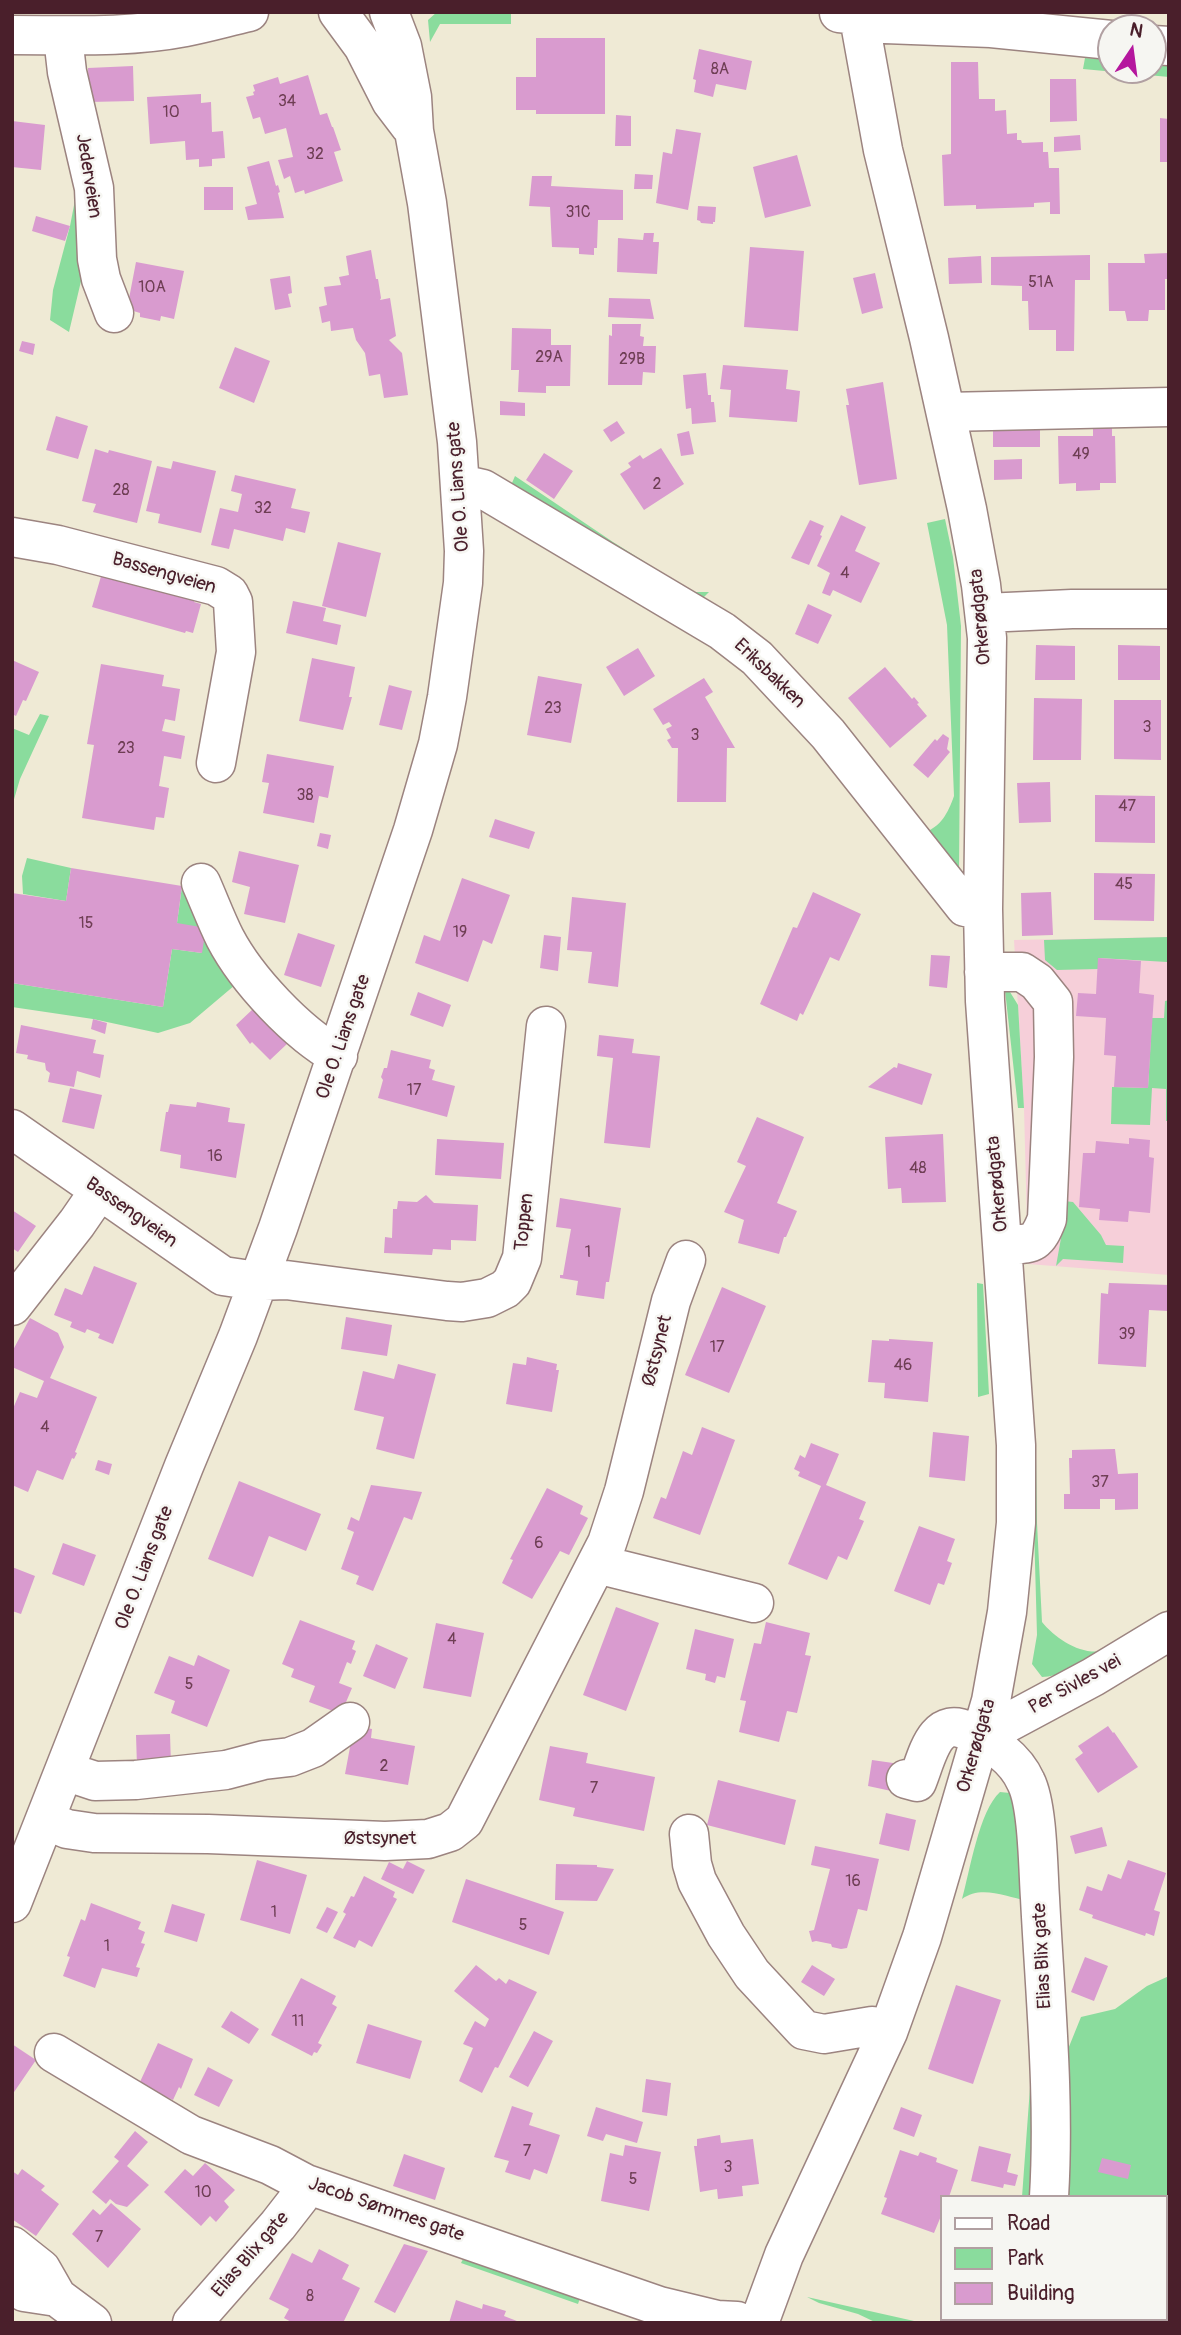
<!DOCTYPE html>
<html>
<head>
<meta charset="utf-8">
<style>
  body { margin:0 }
  #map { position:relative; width:1181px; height:2335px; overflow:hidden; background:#efead5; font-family:Pangolin,sans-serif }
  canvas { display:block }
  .frame { position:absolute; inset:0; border:14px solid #4a1f2b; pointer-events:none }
  .legend { position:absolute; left:940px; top:2195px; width:228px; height:126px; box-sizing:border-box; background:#f6f6f2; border:2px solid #b1a0a2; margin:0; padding:9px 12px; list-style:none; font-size:21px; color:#4a1f2b }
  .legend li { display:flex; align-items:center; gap:14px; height:35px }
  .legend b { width:35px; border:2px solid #b1a0a2 }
  .north { position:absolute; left:1097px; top:14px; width:70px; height:70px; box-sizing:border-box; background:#f6f6f2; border:2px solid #b1a0a2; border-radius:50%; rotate:13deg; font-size:19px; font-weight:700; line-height:28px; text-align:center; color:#4a1f2b }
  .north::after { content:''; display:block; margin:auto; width:24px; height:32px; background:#b5179e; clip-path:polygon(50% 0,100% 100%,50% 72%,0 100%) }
</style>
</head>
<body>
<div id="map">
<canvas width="1181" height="2335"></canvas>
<div class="frame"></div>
<ul class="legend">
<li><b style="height:9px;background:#fff"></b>Road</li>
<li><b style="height:19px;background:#8adc9d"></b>Park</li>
<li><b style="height:19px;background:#d99bcf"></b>Building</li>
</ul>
<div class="north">N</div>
</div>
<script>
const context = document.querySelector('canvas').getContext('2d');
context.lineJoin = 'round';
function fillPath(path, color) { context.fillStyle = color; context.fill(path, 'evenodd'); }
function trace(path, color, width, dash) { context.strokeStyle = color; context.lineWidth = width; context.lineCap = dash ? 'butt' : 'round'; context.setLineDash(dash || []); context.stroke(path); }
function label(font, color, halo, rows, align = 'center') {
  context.font = font + ' Pangolin,sans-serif'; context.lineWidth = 5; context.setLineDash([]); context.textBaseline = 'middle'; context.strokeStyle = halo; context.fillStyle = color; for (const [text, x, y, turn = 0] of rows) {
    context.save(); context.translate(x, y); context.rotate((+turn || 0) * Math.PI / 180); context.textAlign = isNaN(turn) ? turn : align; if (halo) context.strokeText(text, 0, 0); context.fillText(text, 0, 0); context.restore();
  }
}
const built = new Path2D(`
  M1169 937V1275L1028 1264 1024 1108 1014 940Z`);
const green = new Path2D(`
  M437 12H511V24H440L430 42 428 20Z
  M1085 58 1111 60V70H1153V63L1169 65V77L1083 69Z
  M82 164 90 243 69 332 50 320 53 290 70 226Z
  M515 476 613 542 693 592H709L701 600 509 490Z
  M945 519 953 557 961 626 959 872 923 833C941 827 948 813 954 796L947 625 927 523Z
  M40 714 49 716 20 779 12 806V728L29 735Z
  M27 858 71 868 66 901 23 894 22 876Z
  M182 886 193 888 235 985 190 1023 158 1033 93 1019 12 1007V983L163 1007 172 949 202 953 177 923Z
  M1169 937V980L1167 962 1099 958 1098 969 1057 970 1045 960 1044 940Z
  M1005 990 1010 992 1018 1005 1024 1108H1018Z
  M1169 1000V1121H1166V1089L1152 1088 1150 1125 1111 1124 1112 1087 1148 1088 1152 1018H1164L1165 1001Z
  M1064 1201 1073 1202 1101 1235 1106 1245 1124 1246 1123 1263 1063 1259 1056 1266 1063 1227Z
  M977 1283 983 1284 989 1394 978 1397Z
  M1032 1456H1036L1037 1523 1042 1622C1055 1638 1080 1655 1102 1651L1169 1609V1614C1140 1632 1074 1677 1042 1677L1032 1664 1037 1635Z
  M1000 1792 1010 1793 1019 1799 1027 1901C1006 1896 980 1885 962 1899 970 1871 979 1811 1000 1792Z
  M1169 1976V2252L1165 2251V2197H1059L1062 2064 1081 2017 1115 2009 1147 1986Z
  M1031 2074 1038 2197H1022Z
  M472 2258 581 2295 578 2304 461 2263 463 2259Z
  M807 2297 923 2323H877L858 2314 819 2303Z`);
const building = new Path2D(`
  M536 38H605V114H536V110H516V77H536Z
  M699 49 752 61 746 90 716 84 713 97 694 92 696 80 693 79Z
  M951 62H978L979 99H995V111L1006 110 1007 134 1017 133V140H1021L1022 143 1043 142V152H1048L1049 168H1059L1060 214H1050V202L1034 203V207L976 209V205L944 206 942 155 951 154Z
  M133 66 134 101 89 102 88 68Z
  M308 75 320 115 327 113 332 127H333L341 150 334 152 343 181 305 194 304 190 295 193 290 176 284 179 278 160 293 157 286 128 265 134 260 117 253 119 246 97 254 95 253 92 255 91 253 85 278 77 280 84Z
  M1050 79H1076L1077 121 1050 122Z
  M201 94V103L211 102 212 132 223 131 225 158 212 159V166L199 167V159L186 160 185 141 150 144 147 97Z
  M616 115 631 116V146H615Z
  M1160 118 1169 119V162H1160Z
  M12 121 45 125 41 170 12 167Z
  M676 129 701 133 688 210 656 203 663 152 672 154Z
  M1080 135 1081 150 1054 152V137Z
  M797 155 811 206 765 218 753 167Z
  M269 161 276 186 278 185 280 192 278 193 284 218 248 220 245 207 257 204 247 167Z
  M635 174 653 175 652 189H634Z
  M532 176H552L551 186 623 190V220H598L597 248H594V255L579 254V248L552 247 550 207 529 206Z
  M204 187H233V210H204Z
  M698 206 716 207 715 222H713V224L701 223 700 221 697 220Z
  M36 216 70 226 65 241 32 231Z
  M644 233H654L653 242H659L657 274 617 272 618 238 643 240Z
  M750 247 804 251 798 331 744 327Z
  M371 250 376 279H378L381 298 380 300 390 298 396 336 389 340 402 353 408 395 384 398 380 374 369 376 365 353 356 340 353 328 331 331 330 321 322 323 319 307 327 305 324 287 341 285 339 277 349 275 346 256Z
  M1169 253V279H1165V310H1149L1148 321H1127L1125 311H1109L1108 263H1145L1144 254Z
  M1090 255V280H1075L1074 351H1056V330H1029L1028 301H1022V286L991 285V257Z
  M981 256 982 283 949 284 948 258Z
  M136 262 184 271 174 319 161 316 160 321 140 317V313L127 309Z
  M875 273 883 308 862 314 853 278Z
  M290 276 292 293 288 294 291 307 275 310 270 279Z
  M609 298 650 299 654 319 608 317Z
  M612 324H641L640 336 644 337 643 346H656L655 373 643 372 642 385H608L609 335 612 336Z
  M512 328 551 329V345H571L570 386H546V393L518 392 519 370H511Z
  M22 341 35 344 33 355 19 351Z
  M235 347 270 361 254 403 219 388Z
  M723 365 788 370 786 389 800 391 797 422 729 417 731 390 720 389Z
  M706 373 708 395H711V402H714L716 422 692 424 691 408 686 409 683 375Z
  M883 382 897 479 859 485 846 405H849L846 389Z
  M500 401 525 403V416L500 415Z
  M56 416 88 426 78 459 46 450Z
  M617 421 625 433 611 442 603 430Z
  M993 421H1040V447H993Z
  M1093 427 1112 428V436H1115L1116 483H1100V490L1076 491V483L1059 484 1058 436H1093Z
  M689 431 694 454 681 456 677 434Z
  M661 448 684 484 644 510 620 474 631 467 628 463 640 455 643 459Z
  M95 449 108 453 109 450 152 461 137 523 93 512 96 504 82 501Z
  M544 453 573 471 554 499 526 480Z
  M1022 459V479L994 480V460Z
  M173 461 216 471 201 533 158 523 160 514 146 511 157 466 171 469Z
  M235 475 296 489 291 508 310 512 305 533 286 528 283 541 234 529 229 549 211 545 220 508 238 512 242 494 231 491Z
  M841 515 866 527 855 551 880 563 861 603 833 590 830 596 822 593 830 573 817 566Z
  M810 520 824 526 820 535 822 536 809 565 791 558Z
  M338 542 381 553 366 617 322 606Z
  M102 573 195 599 194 602 201 604 193 633 186 631 185 633 92 607Z
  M293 601 326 608 323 621 341 625 337 645 286 633Z
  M808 604 832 615 818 644 795 634Z
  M1036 645 1075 646V680H1035Z
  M1118 645 1160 646V680H1118Z
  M638 648 655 676 624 696 606 667Z
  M312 658 355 667 349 697H352L343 730 299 721Z
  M12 660 39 672 26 701 23 700 16 716 12 714Z
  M101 664 164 675 162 686 180 689 175 721 165 719 162 731 185 736 181 759 164 756 159 786 169 788 164 818 156 817 154 830 82 818 94 745 87 744Z
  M885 667 912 699 914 697 919 703 917 704 927 716 890 748 848 698Z
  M538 676 582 684 571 743 527 735Z
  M704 678 713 692 705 697 735 748H727L726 802H677L678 748H672L667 740 671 738 666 729 672 726 669 722 663 725 653 709Z
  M389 685 412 691 402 730 379 725Z
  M1034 698 1082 699 1081 760H1033Z
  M1114 700H1161V760L1114 759Z
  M943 734 949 738 947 749 950 752 928 778 913 765 935 739 937 741Z
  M267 754 334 766 328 798 319 796 314 823 263 813 269 783 262 782Z
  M1050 782 1051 822 1019 823 1017 783Z
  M1095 795 1155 796V843L1095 842Z
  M495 819 535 832 529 849 489 837Z
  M320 833 331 835 328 849 317 846Z
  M239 851 299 865 285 923 244 914 250 887 232 882Z
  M71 868 182 886 177 923 206 928 202 953 172 949 163 1007 12 983V893L66 901Z
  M1094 873 1155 874 1154 921 1094 920Z
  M462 878 510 895 492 944 483 940 468 982 415 963 424 935 440 941Z
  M813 892 861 914 839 961 830 957 803 1015 800 1013 797 1021 760 1004 793 927 797 928Z
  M1051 892 1053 935 1022 936 1021 893Z
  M572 897 626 903 618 987 588 983 592 952 567 950Z
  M298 933 335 945 321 987 284 975Z
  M544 935 561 937 558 971 540 968Z
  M931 955 950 956 947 988 929 986Z
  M1098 958 1141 961 1139 993 1154 995 1148 1088 1114 1087 1116 1056 1104 1055 1106 1018 1076 1016 1078 993 1096 994Z
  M418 992 451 1005 443 1027 410 1015Z
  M254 1008 288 1043 270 1060 252 1042 250 1044 236 1025Z
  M93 1019 107 1023 105 1034 91 1029Z
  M21 1025 96 1040 93 1053 104 1055 100 1078 77 1071 74 1087 48 1082 50 1073 46 1070 45 1063 27 1059 28 1055 16 1053Z
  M599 1035 634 1039 632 1053 660 1056 650 1148 604 1143 613 1058 597 1056Z
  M391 1050 431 1060 429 1068 435 1070 432 1080 455 1086 447 1117 378 1098 383 1080 381 1077 384 1068H387Z
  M898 1063 932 1074 922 1105 868 1087 894 1067 897 1068Z
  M70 1088 102 1095 94 1129 62 1122Z
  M197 1102 230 1108 228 1122 245 1124 236 1178 180 1168 181 1155 160 1151 166 1112H168L170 1104 196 1107Z
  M757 1117 804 1137 777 1203 797 1211 786 1237H784L779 1254 738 1243 744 1220 724 1212 746 1166 737 1162Z
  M943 1134 946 1202 902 1203 901 1188 888 1189 885 1137Z
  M1129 1138 1150 1140 1149 1157 1154 1158 1150 1213 1129 1211 1128 1222 1099 1220 1100 1209 1079 1207 1083 1153H1095L1096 1141 1129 1144Z
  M437 1139 504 1143 501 1179 435 1175Z
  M426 1195 434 1203 478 1205 476 1241 451 1240V1250L433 1249 432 1255 384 1253 385 1237 392 1238 393 1209H397L398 1201 417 1202Z
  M560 1198 621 1208 609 1282H606L604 1299 576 1295 578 1281 560 1278V1275H563L571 1229 556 1227Z
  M12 1210 36 1226 18 1252 12 1248Z
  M94 1266 137 1283 113 1344 98 1338 100 1334 87 1329 85 1333 70 1327 72 1322 54 1315 65 1288 82 1295Z
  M1109 1283 1169 1285 1168 1311 1149 1310 1146 1367 1098 1364 1101 1293 1108 1294Z
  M722 1287 766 1306 729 1393 685 1375Z
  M346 1317 392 1325 387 1356 341 1349Z
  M30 1318 58 1333 64 1347 50 1378 97 1397 75 1452 77 1453 74 1459 72 1458 63 1480 37 1470 28 1492 12 1485V1411L20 1392 37 1398 44 1381 12 1367V1352Z
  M889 1339 933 1342 928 1402 884 1398 885 1383 868 1382 872 1340 889 1341Z
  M527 1357 557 1364 556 1370H559L552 1412 506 1404 513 1363 526 1365Z
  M398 1364 436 1374 414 1459 376 1449 384 1417 354 1410 363 1371 394 1379Z
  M702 1427 735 1440 700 1535 653 1518 661 1497 666 1499 683 1451 692 1455Z
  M933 1432 969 1436 965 1481 929 1477Z
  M811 1443 839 1454 826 1485 866 1502 859 1519 864 1521 847 1560 838 1556 827 1580 788 1564 821 1486 798 1476 800 1472 794 1469 800 1455 805 1458Z
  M1115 1449 1118 1474 1138 1473V1509L1115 1510V1499H1100V1509H1064V1494H1070L1069 1458H1072V1450Z
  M98 1460 112 1464 109 1475 95 1470Z
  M239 1481 321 1514 306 1551 269 1536 253 1577 208 1559Z
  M371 1485 422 1492 412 1520 404 1517 373 1591 356 1584 359 1576 341 1569 354 1532 347 1529 351 1517 359 1521Z
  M547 1488 583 1506 580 1514 588 1518 569 1555 560 1551 532 1599 502 1583 513 1560 510 1559Z
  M919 1526 955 1539 947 1561 952 1563 944 1585 938 1583 930 1605 894 1591Z
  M63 1543 96 1555 84 1586 52 1574Z
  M12 1567 35 1576 21 1614 12 1611Z
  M616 1607 659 1623 626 1711 583 1695Z
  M300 1620 355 1641 352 1649 356 1651 351 1664 347 1662 339 1683 352 1688 341 1714 309 1702 315 1686 291 1677 294 1669 282 1664Z
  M766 1622 810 1633 805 1655 811 1656 797 1713 787 1711 779 1742 739 1732 746 1701 740 1700 754 1643 761 1644Z
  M436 1623 484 1633 471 1697 423 1688Z
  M695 1629 734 1639 725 1678 717 1676 715 1683 705 1680 706 1674 686 1669Z
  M376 1644 408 1658 395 1689 363 1676Z
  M198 1655 230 1670 207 1727 171 1713 175 1701 154 1693 169 1656 194 1666Z
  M354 1726 372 1729 371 1738 415 1746 408 1785 345 1774Z
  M1108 1726 1113 1733 1114 1732 1138 1767 1098 1793 1075 1759 1083 1753 1078 1746Z
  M170 1734 171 1765 137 1766 136 1735Z
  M550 1746 588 1753 586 1763 655 1777 644 1831 573 1816 575 1808 539 1800Z
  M872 1760 900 1764 896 1792 868 1786Z
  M718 1780 796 1800 785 1845 707 1825Z
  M886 1813 916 1820 909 1851 879 1844Z
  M1102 1827 1107 1846 1075 1854 1070 1836Z
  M815 1846 879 1859 867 1911 858 1909 847 1948 841 1949 832 1947 831 1944 816 1941 812 1942 809 1931 814 1930 830 1869 811 1865Z
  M257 1860 307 1875 290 1934 240 1920Z
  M1128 1860 1166 1873 1154 1910 1160 1912 1154 1936 1146 1933 1145 1936 1092 1918 1093 1915 1079 1910 1087 1886 1102 1891 1108 1874 1121 1879Z
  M407 1861 425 1870 413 1894 381 1879 389 1862 403 1869Z
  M556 1864 597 1865V1867L614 1869 597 1901 555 1900Z
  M364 1876 395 1892 393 1897 397 1899 372 1947 359 1940 355 1948 333 1938 346 1914 343 1912 351 1896 354 1897Z
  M466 1879 564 1912 549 1955 452 1922Z
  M91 1903 141 1922 138 1929 145 1932 141 1943 145 1944 136 1967 140 1968 137 1977 102 1968 95 1988 63 1976 70 1957 67 1956 81 1919 85 1921Z
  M172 1904 205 1914 197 1942 164 1932Z
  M327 1907 338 1912 327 1933 316 1928Z
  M1085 1957 1108 1966 1094 2001 1071 1992Z
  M476 1965 496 1981 499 1978 506 1984 509 1979 537 1992 498 2068 495 2067 482 2093 459 2081 473 2048 463 2044 475 2021 485 2027 489 2019 454 1991Z
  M812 1965 835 1979 824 1996 801 1982Z
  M301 1978 336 1996 332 2004 337 2007 318 2043 322 2045 317 2053 314 2052 312 2056 271 2035Z
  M956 1985 1001 2000 973 2084 928 2069Z
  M231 2011 259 2029 249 2044 221 2027Z
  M368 2024 422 2041 410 2079 356 2063Z
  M534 2031 553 2041 528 2087 509 2077Z
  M158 2043 193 2059 181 2089 179 2087 173 2100 139 2084Z
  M12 2044 36 2060 12 2095Z
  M208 2067 233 2080 219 2107 194 2095Z
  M646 2079 671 2083 667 2116 642 2112Z
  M512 2106 533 2113 529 2125 560 2135 547 2174 534 2169 530 2180 505 2172 509 2161 494 2157Z
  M596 2107 643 2122 637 2143 606 2134 603 2141 587 2136Z
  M901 2107 922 2115 914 2137 893 2129Z
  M135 2131 148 2142 127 2166 149 2185 127 2207 116 2204 110 2199 106 2204 92 2192 119 2161 114 2157Z
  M720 2135 721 2143 753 2139 759 2184 742 2186 743 2196 718 2199 717 2189 700 2192 694 2146H697V2139Z
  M625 2145 661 2152 649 2211 601 2201 610 2153 623 2156Z
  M979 2146 1011 2154 1007 2172 1018 2175 1015 2186 1004 2184 1003 2188 971 2181Z
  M900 2150 918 2156 920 2152 937 2158 936 2162 958 2170 949 2197H941V2216L934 2233 881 2214 887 2198 884 2197Z
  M404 2154 445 2168 435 2200 393 2186Z
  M1102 2158 1131 2165 1128 2179 1098 2172Z
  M205 2163 235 2190 224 2201 229 2207 216 2222 210 2216 201 2226 164 2192 185 2169 193 2176Z
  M22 2169 45 2186 41 2190 59 2204 36 2236 12 2219V2171L18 2175Z
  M111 2203 141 2229 108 2268 72 2234 93 2209 100 2215Z
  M404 2244 428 2251 395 2313 374 2302Z
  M319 2249 349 2265 342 2279 360 2288 343 2323H293L284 2318 289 2309 269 2299 292 2253 312 2263Z
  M1165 2251 1169 2252V2299L1165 2298Z
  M456 2300 482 2309 483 2304 506 2311 504 2316 522 2323H449Z`);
const minor = new Path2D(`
  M338 12 363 46 391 101 410 126
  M839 13 859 15 885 24 991 28 1111 40
  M12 35C70 35 128 38 185 27 206 23 227 17 249 12
  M63 37 67 72 94 188 97 259 101 279 114 313
  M1153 45 1169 46
  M946 412 1169 407
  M461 484 483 489 722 631 757 658 828 734 965 907 983 909
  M12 537 58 545 216 586 229 594 233 602 236 652 216 763
  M985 613 1072 609H1169
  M201 883C209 901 216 920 225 938 247 980 297 1033 338 1056
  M984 972H1022L1037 982 1053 1002 1054 1057 1047 1219C1036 1247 1032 1243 1003 1245
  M12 1129 223 1276 257 1281 286 1280 447 1301 462 1302 487 1298 505 1289 512 1282 522 1258 546 1026
  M12 1306 77 1223 99 1191
  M597 1564 754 1603
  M981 1737 1093 1677 1169 1631
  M65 1771 95 1781 136 1780 226 1770 264 1760 290 1757 313 1748 350 1722
  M906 1779 917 1782C927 1758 934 1714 968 1731 992 1743 1015 1757 1026 1782 1038 1806 1038 1870 1040 1898 1045 1997 1055 2098 1049 2197
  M46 1820 67 1829 94 1833 208 1834 385 1841 428 1839 450 1832 464 1821 607 1543 624 1491 671 1301 686 1260
  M689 1834 692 1864 697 1881 726 1935 752 1974 804 2030 824 2034 872 2026 888 2032
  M12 1903 184 1466 238 1336 278 1228 413 830 438 744 447 697 463 583 464 551 457 442 427 203 414 131 412 97 402 46 389 12
  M54 2053 191 2135 270 2165 306 2184 659 2306 717 2320 737 2321
  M192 2323 278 2225 299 2198 306 2184
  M759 2323 784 2255 888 2032 922 1937 991 1701 1007 1612 1016 1523V1445L985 1001 983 909 987 638 981 585 967 509 929 338 883 150 858 12
  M1032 2323V2319`);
const major = new Path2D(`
  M12 2246 41 2269 57 2297 92 2323
  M12 2284 24 2292 57 2297`);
const numberNames = [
  ["8A",720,70],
  ["34",287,102],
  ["10",171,113],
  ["32",315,155],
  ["31C",578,213],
  ["51A",1041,283],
  ["10A",152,288],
  ["29A",549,358],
  ["29B",632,360],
  ["49",1081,455],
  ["2",657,485],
  ["28",121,491],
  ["32",263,509],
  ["4",845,574],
  ["23",553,709],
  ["3",1147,728],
  ["3",695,736],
  ["23",126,749],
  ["38",305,796],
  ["47",1127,807],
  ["45",1124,885],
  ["15",86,924],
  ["19",460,933],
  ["17",414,1091],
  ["16",215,1157],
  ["48",918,1169],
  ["1",588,1253],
  ["39",1127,1335],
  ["17",717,1348],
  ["46",903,1366],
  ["4",45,1428],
  ["37",1100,1483],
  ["6",539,1544],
  ["4",452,1640],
  ["5",189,1685],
  ["2",384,1767],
  ["7",594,1789],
  ["16",853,1882],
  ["1",274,1913],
  ["5",523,1926],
  ["1",107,1947],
  ["11",298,2022],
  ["7",527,2152],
  ["3",728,2168],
  ["5",633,2180],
  ["10",203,2193],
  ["7",99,2238],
  ["8",310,2297]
];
const streetNames = [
  ["Jederveien",88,176,81],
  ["Ole O. Lians gate",459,487,-94],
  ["Bassengveien",164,574,16],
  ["Orkerødgata",981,617,-95],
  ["Eriksbakken",769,674,44],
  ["Ole O. Lians gate",344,1037,-71],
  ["Orkerødgata",998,1184,-95],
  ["Bassengveien",131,1213,35],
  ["Toppen",525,1222,-84],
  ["Østsynet",658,1351,-76],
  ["Ole O. Lians gate",145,1568,-69],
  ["Per Sivles vei",1075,1685,-29],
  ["Orkerødgata",977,1746,-74],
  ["Østsynet",380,1839],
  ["Elias Blix gate",1043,1956,-93],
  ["Jacob Sømmes gate",386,2210,19],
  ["Elias Blix gate",251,2255,-49]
];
fillPath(built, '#f6cfd9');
fillPath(green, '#8adc9d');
fillPath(building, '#d99bcf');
trace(minor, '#9c8480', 41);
trace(major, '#9c8480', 41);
trace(minor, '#fff', 38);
trace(major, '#fff', 38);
label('16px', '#6e3e54', null, numberNames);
label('19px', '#4a1f2b', '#f6f6f2', streetNames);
</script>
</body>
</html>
